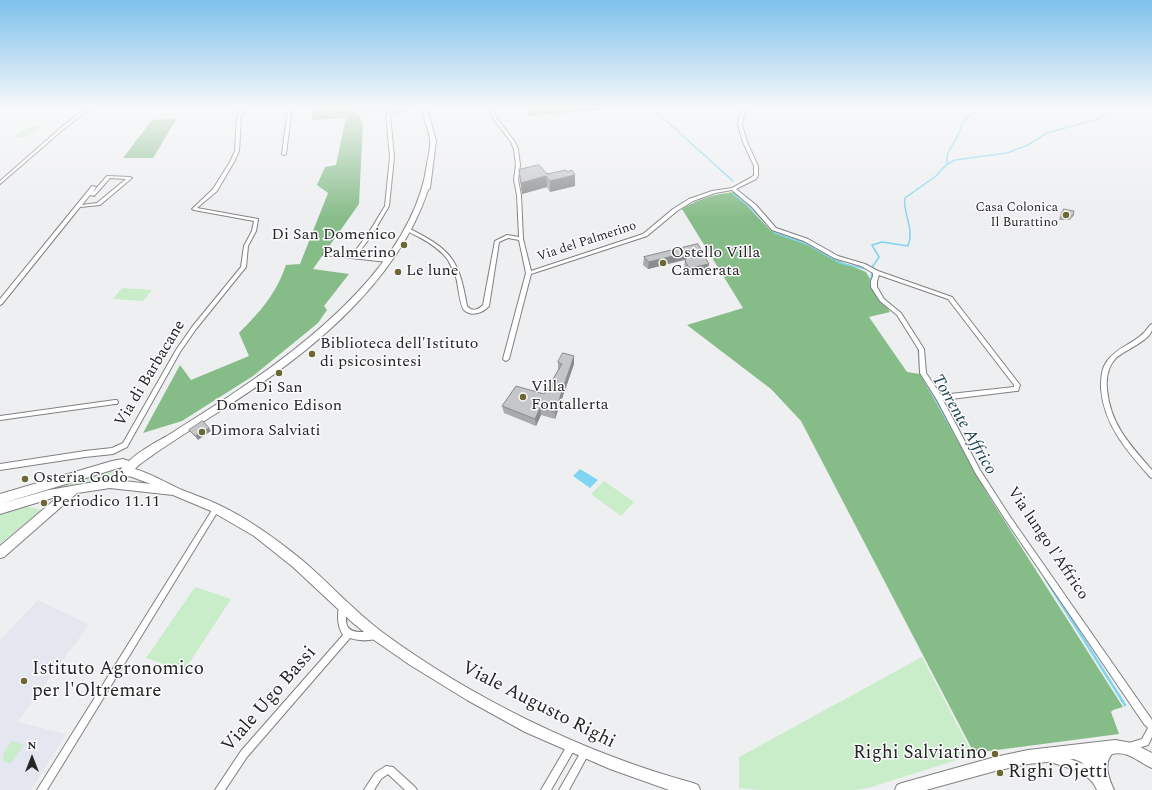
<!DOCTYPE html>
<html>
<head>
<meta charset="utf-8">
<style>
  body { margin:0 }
  #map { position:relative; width:1152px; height:790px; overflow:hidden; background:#eeeff1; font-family:Spectral,serif }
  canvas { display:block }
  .north { position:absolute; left:12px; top:738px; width:40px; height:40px; -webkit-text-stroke:3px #fcfcfe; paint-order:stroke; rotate:0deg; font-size:11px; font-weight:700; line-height:16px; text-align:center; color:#252526 }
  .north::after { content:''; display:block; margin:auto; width:14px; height:18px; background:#252526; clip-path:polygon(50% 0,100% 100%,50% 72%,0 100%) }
</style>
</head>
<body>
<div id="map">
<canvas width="1152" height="790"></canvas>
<div class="north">N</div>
</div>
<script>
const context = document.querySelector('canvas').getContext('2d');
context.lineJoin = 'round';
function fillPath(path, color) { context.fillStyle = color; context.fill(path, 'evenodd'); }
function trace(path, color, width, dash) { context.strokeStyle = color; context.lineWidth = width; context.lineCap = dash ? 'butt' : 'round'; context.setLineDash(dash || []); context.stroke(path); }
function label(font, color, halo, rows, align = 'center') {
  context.font = font + ' Spectral,serif'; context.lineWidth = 3; context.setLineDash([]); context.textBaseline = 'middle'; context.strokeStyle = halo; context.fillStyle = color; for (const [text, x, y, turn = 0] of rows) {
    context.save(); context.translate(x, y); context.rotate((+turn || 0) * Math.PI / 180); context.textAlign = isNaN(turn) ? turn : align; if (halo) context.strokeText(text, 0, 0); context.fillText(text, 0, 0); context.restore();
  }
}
const built = new Path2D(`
  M355 108H388L390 111 363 118Z
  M38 600 89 625 17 722 66 734 31 790H0V640Z`);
const green = new Path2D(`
  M32 125 42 127 23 138 13 137Z
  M122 288 152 290 143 301 113 299Z
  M121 466 123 468 115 478 0 507V501Z
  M604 481 634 502 621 516 591 494Z
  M25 506 41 510 0 544V515Z
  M195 587 231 599 184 671 146 658Z
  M922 657 973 755 868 788 854 790H759L739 788V757Z
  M12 741 24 745 10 764 3 760 4 752Z`);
const forest = new Path2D(`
  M294 108H352L363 122 359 204 313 269 349 274 324 306 327 310 318 323 253 376 182 421 143 433 180 365 191 380 249 356 239 333C260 312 276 294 286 265L300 264 328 193 317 185 325 167 336 165 346 118 311 120 313 109H294Z
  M527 108H615L528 116Z
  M177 118 153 158H123L152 120Z
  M734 192 771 231 810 244 837 260 866 272 890 312 869 317 907 372 920 374 988 495 1123 707 1113 710 1111 712 1119 734 974 753 801 421 771 389 687 325 743 308 682 209C698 199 715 194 734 192Z`);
const water = new Path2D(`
  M580 469 598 480 590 488 573 476Z`);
const streamFar2 = new Path2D(`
  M652 108 733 181
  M947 165V155L960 131 962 123 979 108
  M733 194 750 207 775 233 809 245 840 263 866 269
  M871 269 879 257 872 245 882 242 908 246C915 227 902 213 905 198L936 176 946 165 955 160 1007 153 1028 145 1047 133 1098 119 1108 114 1112 108
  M872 271 870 284 877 296
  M918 348 920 372 922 376`);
const streamFar1 = new Path2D(`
  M922 375 953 431`);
const stream = new Path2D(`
  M1045 578 1125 705`);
const street = new Path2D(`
  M87 108H92L66 127 0 184V181L64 125Z
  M241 108H245L241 117 239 151 234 162 217 191 197 208 258 219V220L256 231 248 246 246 267 196 329 180 352 127 447 113 454 85 457 0 470V464L85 451 112 448 123 443 176 350 192 327 241 267 244 246 252 231 254 221 194 210 192 209 213 189 230 162 235 151 237 117Z
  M288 108H292L286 154 284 155 282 154Z
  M406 108H413L390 115 394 157 389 206 372 235 357 255 388 258 390 260 388 262 323 255V254L325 252 352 255 368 234 385 206 390 157 386 114Z
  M489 108H493L496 117 515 142 518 149 520 165 518 180 521 195 523 239 531 271 643 234 673 209 689 199 712 191 732 188 752 177 754 175V166L743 142 738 125 741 108H745L742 125 747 142 758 166V175L756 179 736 189 756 205 776 228 808 239 838 256 865 264 878 271 952 297 1020 385 1018 391H1016L943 400 980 470 1009 515 1152 720V737L1148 745 1129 751 1126 750 1125 747 1126 744 1142 739 1148 728 1144 724 1005 519 976 474 937 400 920 373 919 350 897 315 880 301 871 287V281L873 276V273L861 266 834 258 804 241 772 230 752 207 732 190 715 193 693 201 677 211 647 236 531 274 509 359 506 361 504 360 503 359 526 273 519 240 508 238 499 242 489 306C483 313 471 317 464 310 460 306 458 284 456 277 454 271 451 266 448 260 441 250 430 243 419 237 415 235 410 233 406 230L408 229H410C452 250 459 260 467 306 472 312 478 310 483 305L495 241 507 235 519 237 517 195 514 180 516 165 514 149 511 142 492 117ZM879 275 948 299 1014 385V387L941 395 926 373 924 349 901 313 884 299 877 287V281Z
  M107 176 130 177 132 178 100 205 80 207 2 304 0 305V299L92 186 96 187 92 193ZM110 178 126 179 97 203 82 205 90 195 94 196Z
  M1152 324C1152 326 1152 328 1152 330 1149 341 1125 350 1116 358 1108 366 1106 378 1107 389 1110 424 1130 445 1152 470V478L1150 477C1127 451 1104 425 1101 389 1101 379 1101 368 1108 360 1120 344 1138 344 1150 325Z
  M115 400H117L118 402 117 404H115L0 420V416Z
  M216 506 218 507 219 509 218 511 47 790H37L214 507Z
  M343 602 346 603 347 606C345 625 344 633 366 632 371 632 374 631 379 632L380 635 379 638C370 641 359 641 350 638L247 757 225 790H215L241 751 343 635C337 626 337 613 340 603Z
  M571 743 574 744 575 747 574 750 551 790H541L568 744Z
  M585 749 588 750 589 753 569 790H559L582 750Z
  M1052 754C1069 759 1091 763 1101 779 1104 782 1105 786 1107 790H1097C1089 770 1067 769 1049 761L1048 758 1049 755Z
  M386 766 393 767 415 787 417 790H405L388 774 381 779 374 790H364L375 773Z`);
const secondary = new Path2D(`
  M421 108H427L436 141 430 188 428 190C396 287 303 358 220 411 198 425 176 439 154 454 148 459 140 463 135 469 152 474 166 483 182 490 194 495 207 499 219 505 249 519 276 539 302 560 329 583 353 610 382 632 473 699 584 753 693 783L698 785 700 790H669L610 769 525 732 467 700 410 665 374 640 353 623 293 567 254 536 211 511 173 495 110 488 77 493 4 557 0 558V546L59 496 0 514V504L49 490 111 479 119 473 122 467 0 504V494L112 461 123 459 129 461C140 451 154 443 167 436 187 423 208 410 228 397 306 346 414 262 427 164 428 157 431 148 430 140 429 130 424 119 421 108ZM129 476 151 484 124 481Z
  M1115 740 1132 743 1152 753V768C1138 762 1128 750 1112 754 1103 764 1109 779 1114 790H1100L1096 778 1091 771 1081 762 1074 759 1028 764 995 771 926 790H895L897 785 902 783 995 757 1028 750Z`);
const wall = new Path2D(`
  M519 170 547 174 575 186 550 192 547 187 522 194 520 181Z
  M1064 209 1073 216 1070 220H1059L1061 212Z
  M698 244 708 272 688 275 684 268 685 260 648 269 643 265 644 257Z
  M574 356V364L555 419 541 415 536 426 504 413 502 406 544 394 558 370V362Z`);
const shadedWall = new Path2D(`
  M575 175V186L550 192V181Z
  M546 176 547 187 522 194 521 183Z
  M689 252 687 259 648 269 649 262Z
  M709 264 708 272 688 275 689 268Z
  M574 356V364L555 419V412Z
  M540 408 541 415 536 426 535 419Z
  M209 428 211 431 198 440 195 436Z`);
const building = new Path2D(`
  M539 165 547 174 566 170 567 172 572 170 575 175 550 181 546 176 521 183 519 170Z
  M1064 209 1074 211 1073 216H1062Z
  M698 244 709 264 689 268 685 261 689 252 649 262 644 257Z
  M563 353 574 356 555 412 540 408 535 419 502 406 516 386 544 394 562 364 558 362Z
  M203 421 209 428 195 436 189 430Z`);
const markers = [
  [1066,215,4,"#6c6733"],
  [404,245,4,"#6c6733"],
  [663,263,4,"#6c6733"],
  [398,272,4,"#6c6733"],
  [312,354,4,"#6c6733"],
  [279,373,4,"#6c6733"],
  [523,397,4,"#6c6733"],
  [202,432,4,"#6c6733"],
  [25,479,4,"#6c6733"],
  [44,503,4,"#6c6733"],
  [24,681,4,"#6c6733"],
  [995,754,4,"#6c6733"],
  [1000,773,4,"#6c6733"]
];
const farPoinames = [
  ["Casa Colonica",1058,208],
  ["Il Burattino",1058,223]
];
const farStreetnames = [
  ["Via del Palmerino",587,242,-18]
];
const poiNames = [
  ["Di San Domenico",396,236,"right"],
  ["Palmerino",396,254,"right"],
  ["Ostello Villa",671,254],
  ["Camerata",671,272],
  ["Le lune",406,272],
  ["Biblioteca dell'Istituto",320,345],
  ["di psicosintesi",320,363],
  ["Villa",531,388],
  ["Fontallerta",531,406],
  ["Di San",279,389,"center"],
  ["Domenico Edison",279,407,"center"],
  ["Dimora Salviati",210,432],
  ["Osteria Godò",33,479],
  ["Periodico 11.11",52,503]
];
const streetNames = [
  ["Via di Barbacane",151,374,-59],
  ["Via lungo l'Affrico",1047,544,56]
];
const waterNames = [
  ["Torrente Affrico",963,425,60]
];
const nearPoinames = [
  ["Istituto Agronomico",32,670],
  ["per l'Oltremare",32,692],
  ["Righi Salviatino",987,754,"right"],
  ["Righi Ojetti",1008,773]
];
const nearStreetnames = [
  ["Viale Ugo Bassi",270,700,-49],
  ["Viale Augusto Righi",538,706,27]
];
fillPath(built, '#e4e6f0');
fillPath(green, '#c9edc9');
fillPath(forest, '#86bc88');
fillPath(water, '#7ed5f1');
trace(streamFar2, '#7ed5f1', 1.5);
trace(streamFar1, '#7ed5f1', 2);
trace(stream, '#7ed5f1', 2.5);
trace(street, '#808082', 2);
trace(secondary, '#808082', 2);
fillPath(street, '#fff');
fillPath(secondary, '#fff');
fillPath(wall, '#a9aaac');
fillPath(shadedWall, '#8a8b8c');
fillPath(building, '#c5c6c8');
trace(building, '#8a8b8c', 1);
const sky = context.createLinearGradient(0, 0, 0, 219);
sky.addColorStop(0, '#7dc1ec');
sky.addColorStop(0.49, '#f7f8f9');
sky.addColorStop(1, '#f7f8f900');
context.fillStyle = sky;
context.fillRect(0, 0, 1152, 219);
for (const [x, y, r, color] of markers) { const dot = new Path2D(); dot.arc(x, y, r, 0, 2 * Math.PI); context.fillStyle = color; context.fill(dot); trace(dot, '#fcfcfe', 1.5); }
label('13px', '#252526', '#fcfcfe', farPoinames, 'right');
label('13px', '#252526', '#fcfcfe', farStreetnames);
label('16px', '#252526', '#fcfcfe', poiNames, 'left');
label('16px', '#252526', '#fcfcfe', streetNames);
label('italic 17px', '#163e4a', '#fcfcfe', waterNames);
label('19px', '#252526', '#fcfcfe', nearPoinames, 'left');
label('19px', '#252526', '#fcfcfe', nearStreetnames);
</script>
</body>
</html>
